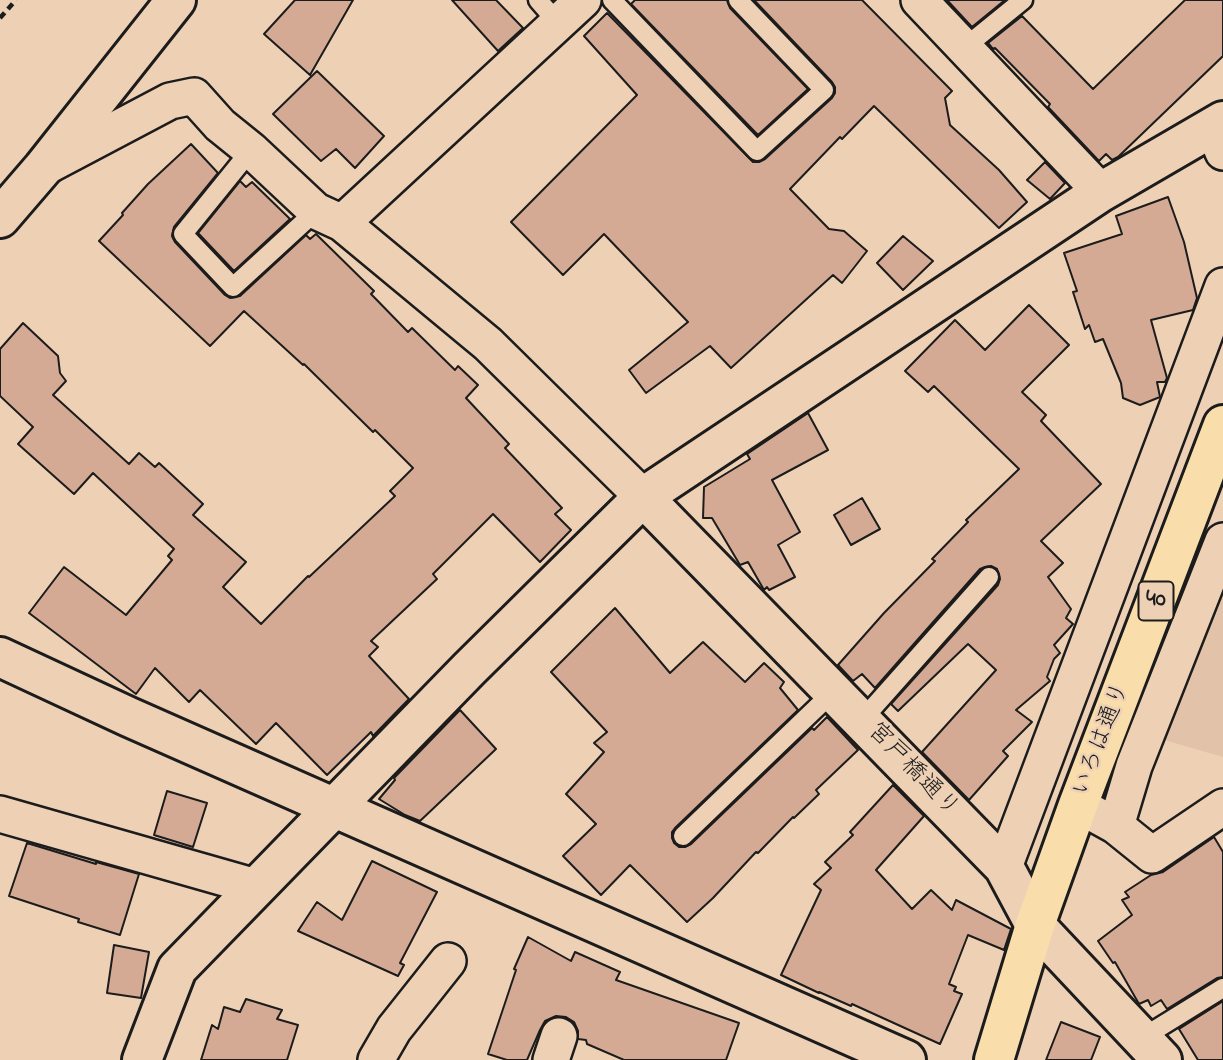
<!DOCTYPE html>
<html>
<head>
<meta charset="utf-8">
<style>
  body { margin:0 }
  canvas { display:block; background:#eed1b5 }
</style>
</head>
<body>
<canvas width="1223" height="1060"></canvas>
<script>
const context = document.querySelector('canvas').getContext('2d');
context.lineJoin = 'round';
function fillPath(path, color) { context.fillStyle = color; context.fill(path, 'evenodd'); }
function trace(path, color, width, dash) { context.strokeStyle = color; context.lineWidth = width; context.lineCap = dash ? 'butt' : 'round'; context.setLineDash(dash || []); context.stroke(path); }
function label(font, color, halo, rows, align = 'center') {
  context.font = font + ' "Indie Flower","Klee One",sans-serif'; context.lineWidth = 5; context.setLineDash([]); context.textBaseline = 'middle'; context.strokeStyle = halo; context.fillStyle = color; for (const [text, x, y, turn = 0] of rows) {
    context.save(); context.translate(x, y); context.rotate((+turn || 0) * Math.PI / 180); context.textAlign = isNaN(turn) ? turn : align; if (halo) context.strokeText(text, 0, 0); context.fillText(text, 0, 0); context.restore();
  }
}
const built = new Path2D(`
  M1223 569V757L1154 737Z`);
const building = new Path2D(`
  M295 0H353L310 75 264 34Z
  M452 0H496L523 28 498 51Z
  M635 0H727L730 8 808 89 758 135 631 4Z
  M754 0H862L952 91 945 98 950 125 999 170 1027 202 999 228 874 106 842 139 840 137 790 189 829 229 844 231 867 251 842 283 833 275 731 368 710 346 646 393 629 370 688 322 604 234 563 275 511 222 637 95 584 36 607 13 753 162H759L765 159 832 98 835 93V87L832 82Z
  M947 0H1005L972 27Z
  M1185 0H1223V56L1118 157 1112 160 1106 154 1099 161 1048 107 1050 104 995 48 993 49 988 43 1022 16 1093 89Z
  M317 71 384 136 355 168 336 149 321 161 273 114Z
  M191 144 218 173 174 227 172 236 175 242 225 295 230 298 240 296 306 235 310 239 316 234 374 291 371 294 408 332 412 328 455 370 458 366 478 385 466 398 509 444 505 448 562 508 555 514 571 530 540 562 493 514 433 574 437 579 371 641 378 647 369 656 409 699 373 736 371 732 327 775 276 723 256 744 200 690 189 702 155 668 136 694 29 613 64 567 126 615 172 560 168 556 174 549 93 473 74 494 18 444 33 427 0 396V349L23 323 58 356 60 373 66 381 53 395 129 464 139 453 155 467 159 463 203 504 193 515 246 562 223 587 261 624 308 576 309 577 395 496 390 491 413 468 375 430 373 432 304 364 303 365 244 311 210 346 99 241 123 215 122 213 148 184Z
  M1045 162 1065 183 1050 199 1027 180Z
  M240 181 246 187 252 182 290 219 234 271 198 233Z
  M1168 197 1184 242 1197 298 1193 310 1151 320 1167 378 1165 382H1157L1160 397 1140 405 1123 398 1121 383 1103 339 1095 342 1089 325 1085 329 1073 292 1077 291 1064 253 1122 234 1116 216Z
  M903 236 933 261 903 290 877 263Z
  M1029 305 1069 345 1022 392 1046 415 1041 421 1101 484 1041 541 1063 563 1048 577 1071 609 1066 618 1073 624 1054 645 1060 653 1054 659 1047 677 1050 681 1016 710 1032 722 1003 751 1008 756 969 800 922 752 996 670 968 644 898 711 891 704 998 585 1000 579 997 569 991 566 985 567 980 569 875 688 862 674 853 681 838 665 884 613 935 561 932 559 968 522 966 520 1019 469 934 386 928 392 905 371 955 320 985 350Z
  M808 413 828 450 772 480 800 532 778 545 795 577 769 590 767 587 764 590 748 562 740 565 712 518H703L704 487 750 459 747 454Z
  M862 498 880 529 851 545 834 515Z
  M615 608 670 673 703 642 745 682 764 663 784 682 780 688 798 710 675 828 672 832V838L674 843 679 847H685L691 844 812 728 814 730 827 717 858 750 816 790 819 794 794 818 793 817 758 853 756 852 713 898 687 922 630 865 601 895 563 856 596 824 566 794 604 752 594 743 607 732 551 672Z
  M460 710 496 749 420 821 405 815 379 799 395 780 394 778Z
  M893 785 924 816 876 870 912 909 931 890 952 910 956 900 1011 929 1004 950 968 935 949 984 956 987 954 991 962 994 940 1044 852 1004 851 1006 819 992V993L781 975 821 890 814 884 831 868 825 862 853 835 850 832Z
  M167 791 207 803 193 847 154 835Z
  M1214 837 1223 852V977L1217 978 1167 1009 1161 1000 1151 1006 1148 1000 1139 1004 1115 962 1113 963 1098 941 1132 915 1122 900 1129 897 1125 892 1151 875 1163 872Z
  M27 843 96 864V862L139 874 120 935 78 922 79 919 9 896Z
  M372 861 437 892 400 963 404 965 398 976 298 931 317 902 342 920Z
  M528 937 571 961 575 952 620 972 616 980 739 1023 726 1060H624L587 1044 586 1040 578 1039V1031L574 1022 566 1017 556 1016 545 1021 540 1030 527 1060H507L488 1054 516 970 514 969Z
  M114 945 149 952 141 998 107 993Z
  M246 999 282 1010 277 1019 298 1025 287 1060H201L212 1025 218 1029 224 1007 240 1012Z
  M1223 1001V1060H1198L1179 1029Z
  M1061 1022 1100 1037 1091 1060H1046Z`);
const path = new Path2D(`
  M0 18 16 0`);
const lane = new Path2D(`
  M538 0 558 23
  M612 0 757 151 824 90 738 0
  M964 48 1023 0
  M251 150 183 234 233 287 316 211
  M862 720 989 577
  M683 836 834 691
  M1142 1038 1223 988`);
const street = new Path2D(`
  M919 0 1101 192
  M1213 127 1223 152
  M45 167 170 101 194 96 220 125 251 150 316 211 342 223 488 344 643 497
  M342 223 583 0
  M1078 805 1116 826 1134 766 1223 541
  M0 814 256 887
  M1116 826 1152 855 1223 807
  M1004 867 1223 286
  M376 1060 394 1029 448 961
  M551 1060 559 1036`);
const secondary = new Path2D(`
  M0 218 43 168 176 0
  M643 497 1004 867 1035 925 1162 1060
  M0 657 129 717 906 1060
  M142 1060 177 969 469 669 643 497 1101 192 1223 121`);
const primary = new Path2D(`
  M994 1060 1035 925 1078 805 1223 425`);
const shields = [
  [1156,601,35]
];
const shieldNames = [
  ["40",1156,601]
];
const streetNames = [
  ["いろは通り",1103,740,-69],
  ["宮戸橋通り",912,771,46]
];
fillPath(built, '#e2c2a8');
fillPath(building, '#d5aa94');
trace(building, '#1c1c1c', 2);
trace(lane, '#1c1c1c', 23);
trace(street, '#1c1c1c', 40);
trace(secondary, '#1c1c1c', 44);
trace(primary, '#1c1c1c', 44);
trace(path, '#1c1c1c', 4.5, [7, 5]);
trace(lane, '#eed1b5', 18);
trace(street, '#eed1b5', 35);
trace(secondary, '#eed1b5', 38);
trace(primary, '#f9deab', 38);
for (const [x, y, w] of shields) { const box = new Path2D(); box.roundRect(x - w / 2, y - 19.5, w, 39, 5); context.fillStyle = '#eed1b5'; context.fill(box); trace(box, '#1c1c1c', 2); }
label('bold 23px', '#1c1c1c', null, shieldNames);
label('24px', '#1c1c1c', '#eed1b5', streetNames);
</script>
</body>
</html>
